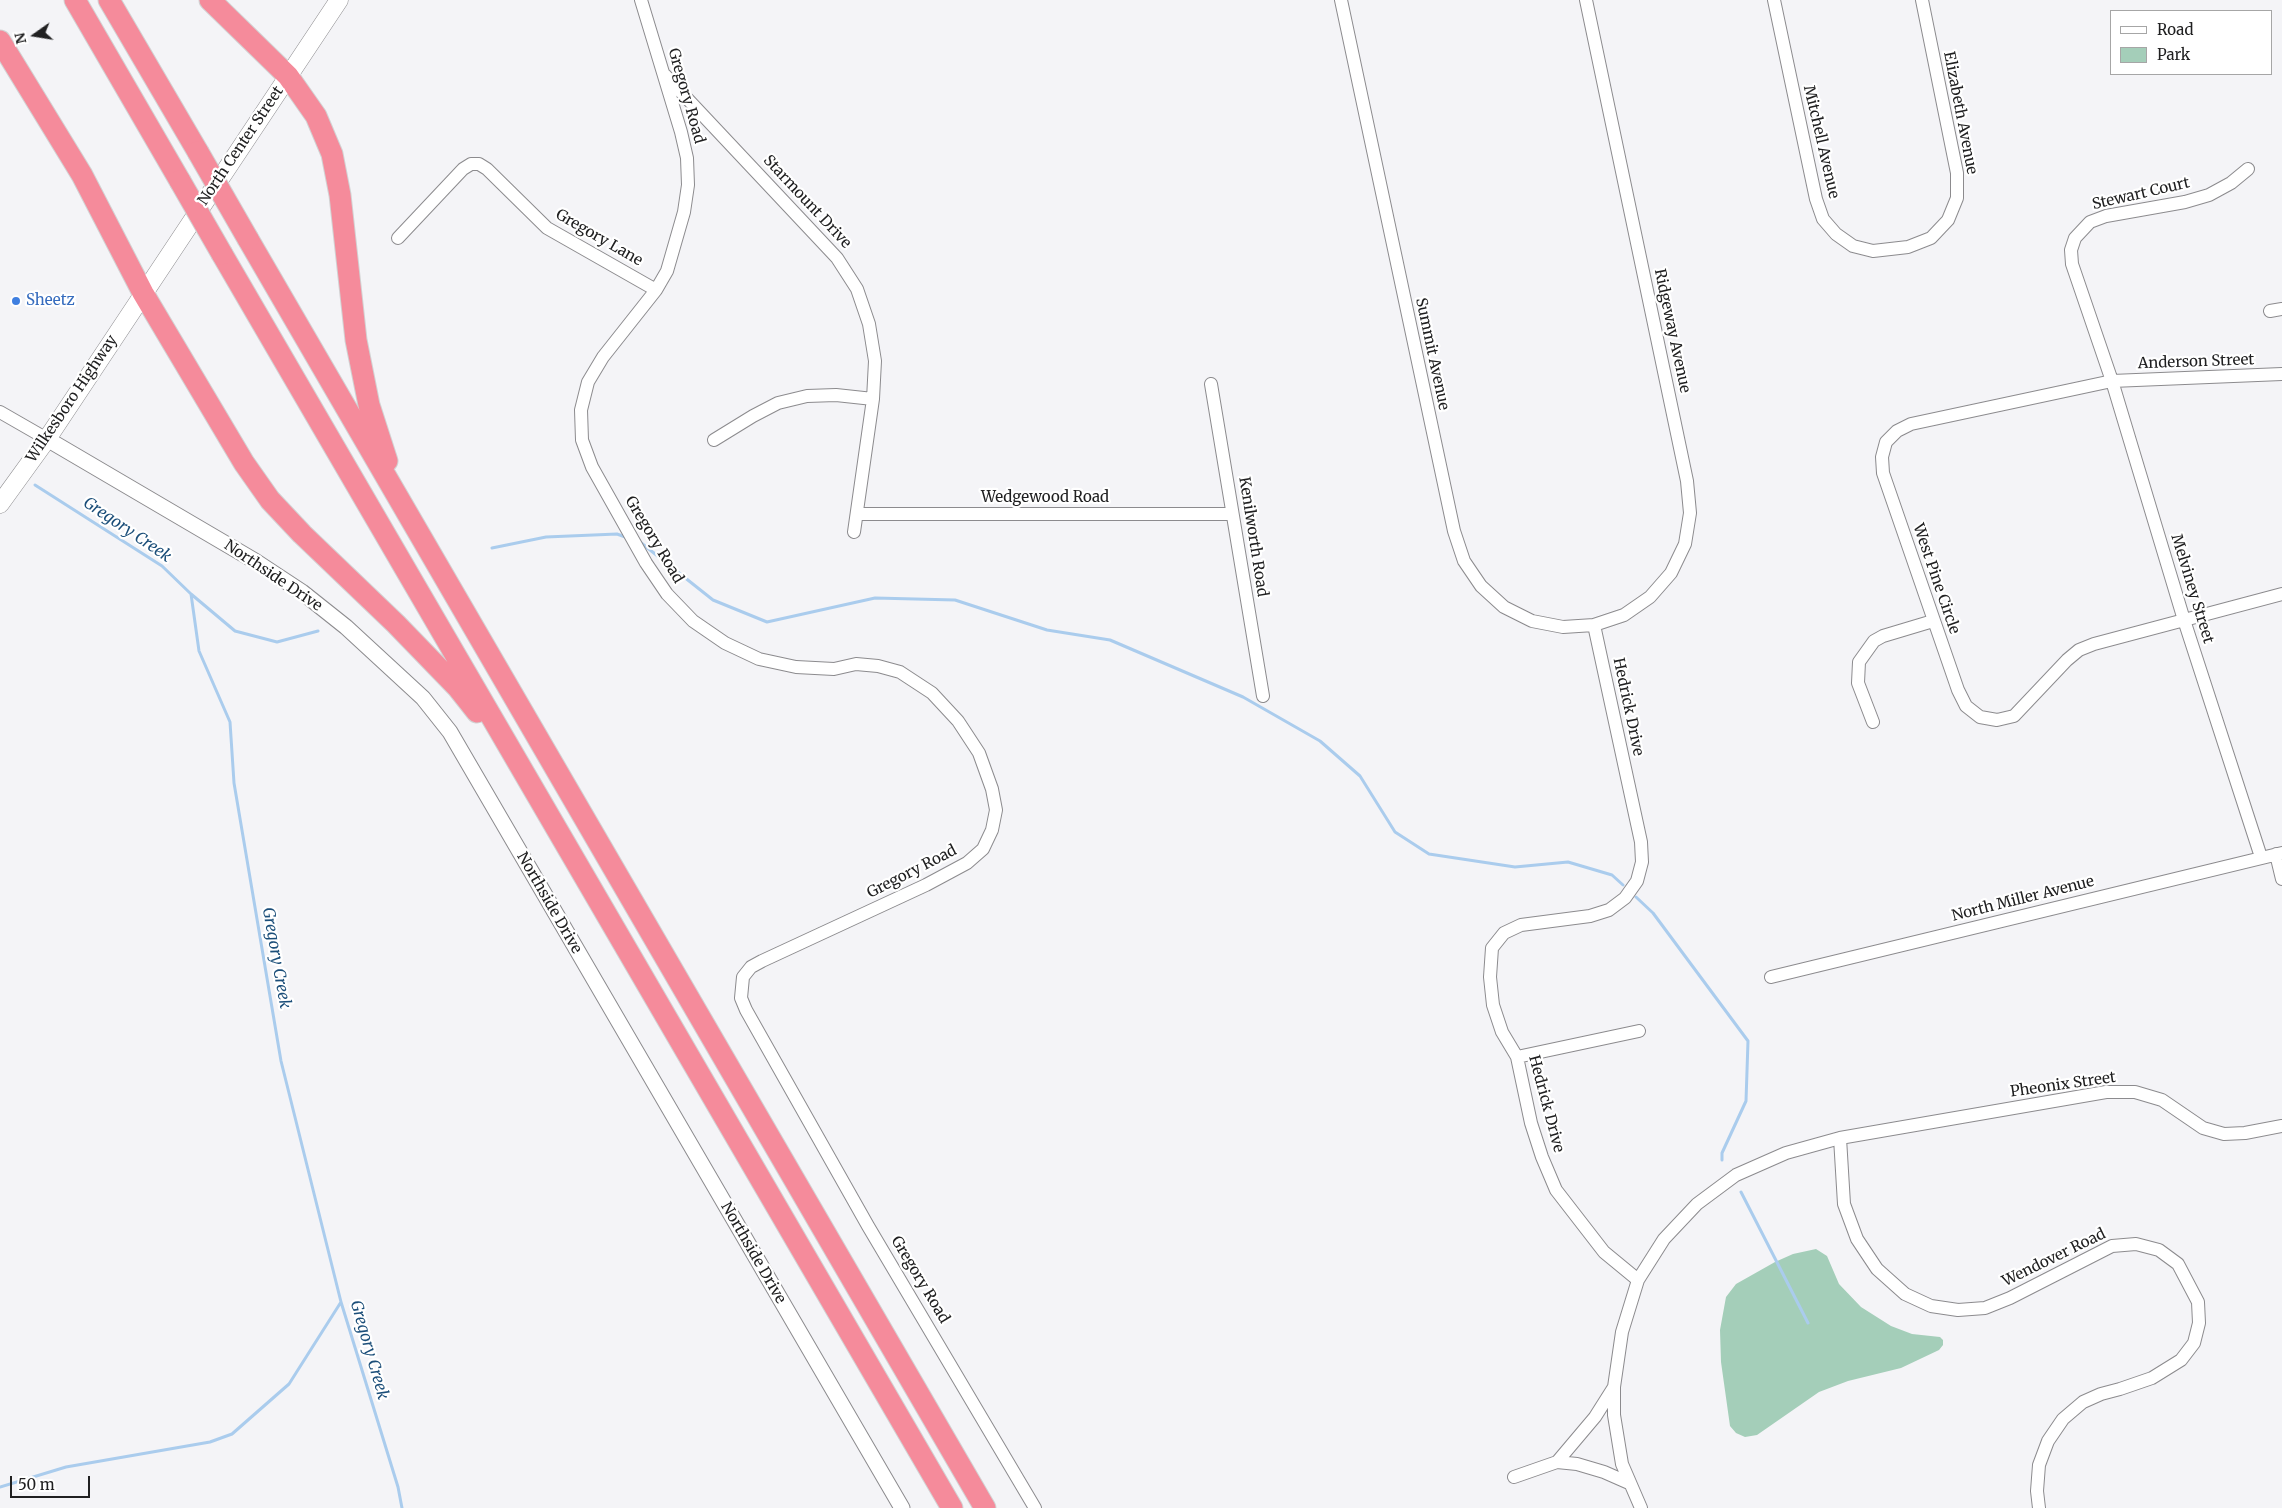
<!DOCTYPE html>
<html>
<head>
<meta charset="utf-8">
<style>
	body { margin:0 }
	#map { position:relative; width:2282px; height:1508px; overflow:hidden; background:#f4f4f7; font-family:Merriweather,serif }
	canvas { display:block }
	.legend { position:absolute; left:2110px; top:10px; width:162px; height:65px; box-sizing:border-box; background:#fff; border:1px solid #a6a6a6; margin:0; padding:6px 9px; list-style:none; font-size:15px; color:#202021 }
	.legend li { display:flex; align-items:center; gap:10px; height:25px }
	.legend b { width:25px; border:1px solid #a6a6a6 }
	.north { position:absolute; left:10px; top:10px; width:50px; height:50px; -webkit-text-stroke:4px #fff; paint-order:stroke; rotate:257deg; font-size:14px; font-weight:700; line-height:20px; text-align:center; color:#202021 }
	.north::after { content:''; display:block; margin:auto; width:18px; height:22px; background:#202021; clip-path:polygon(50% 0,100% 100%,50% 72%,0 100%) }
	.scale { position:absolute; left:10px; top:1476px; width:80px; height:22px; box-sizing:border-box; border:2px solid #202021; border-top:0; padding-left:6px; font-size:15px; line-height:18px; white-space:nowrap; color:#202021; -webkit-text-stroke:4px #fff; paint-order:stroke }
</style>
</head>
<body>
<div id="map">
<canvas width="2282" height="1508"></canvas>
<ul class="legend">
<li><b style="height:6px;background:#fff"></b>Road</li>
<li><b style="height:14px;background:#a4ceb9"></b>Park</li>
</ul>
<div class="north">N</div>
<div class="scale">50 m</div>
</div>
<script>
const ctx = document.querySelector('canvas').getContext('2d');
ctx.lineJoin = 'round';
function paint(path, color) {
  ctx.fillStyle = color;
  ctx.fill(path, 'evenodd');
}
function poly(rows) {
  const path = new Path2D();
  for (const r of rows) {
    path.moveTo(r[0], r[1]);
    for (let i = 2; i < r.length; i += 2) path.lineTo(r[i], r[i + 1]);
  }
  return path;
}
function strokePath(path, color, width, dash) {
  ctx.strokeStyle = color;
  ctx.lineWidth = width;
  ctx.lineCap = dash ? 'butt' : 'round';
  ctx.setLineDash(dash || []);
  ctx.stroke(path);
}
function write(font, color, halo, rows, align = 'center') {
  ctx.font = font + ' Merriweather,serif';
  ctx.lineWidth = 4.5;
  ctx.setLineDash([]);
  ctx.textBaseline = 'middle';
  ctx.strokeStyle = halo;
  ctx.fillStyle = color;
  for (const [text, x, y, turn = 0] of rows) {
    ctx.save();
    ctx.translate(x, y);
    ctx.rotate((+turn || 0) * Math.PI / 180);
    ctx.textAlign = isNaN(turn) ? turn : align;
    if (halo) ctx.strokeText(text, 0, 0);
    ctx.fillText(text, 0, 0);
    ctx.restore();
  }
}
const green = poly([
	[1816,1249,1827,1256,1839,1284,1861,1307,1891,1326,1912,1334,1940,1337,1943,1340,1943,1345,1939,1350,1901,1368,1848,1381,1819,1392,1757,1435,1745,1437,1736,1433,1730,1426,1721,1362,1720,1330,1726,1297,1736,1284,1775,1262,1793,1254]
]);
const stream = poly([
	[35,485,162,566,191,594,199,651,230,722,234,783,281,1061,341,1302,398,1487,402,1508],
	[640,542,713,600,767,622,875,598,955,600,1047,630,1110,640,1243,697,1320,741,1360,776,1395,832,1429,854,1515,867,1568,862,1612,875,1623,885],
	[492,548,546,537,617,534,628,538],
	[191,594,235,631,277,642,318,631],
	[1636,897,1653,913,1748,1041,1746,1101,1722,1153,1722,1160],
	[1741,1192,1808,1323],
	[0,1487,66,1467,210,1442,232,1434,289,1384,341,1302]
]);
const minor = poly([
	[641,0,681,132,687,158,688,185,684,212,667,271,656,290,603,357,588,382,581,410,582,440,592,467,646,563,667,594,693,621,725,643,759,659,796,667,834,669,856,664,878,666,900,672,932,693,958,721,979,753,992,789,996,810,992,830,983,849,967,863,926,885,762,961,751,967,743,977,741,998,746,1010,868,1226,1035,1508],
	[1341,0,1454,531,1464,561,1481,586,1504,607,1532,621,1563,627,1594,625,1624,615,1650,597,1671,573,1685,544,1690,513,1687,481,1586,0],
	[1774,0,1816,199,1823,219,1836,234,1853,246,1873,251,1908,247,1931,238,1948,220,1957,198,1957,173,1922,0],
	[665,75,837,258,857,289,869,324,875,361,873,399,854,532],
	[2248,169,2231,183,2209,195,2185,202,2106,216,2090,222,2075,238,2071,250,2072,264,2112,381,2184,620,2261,857],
	[398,238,463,169,471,164,479,164,487,169,547,228,656,290],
	[2270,311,2282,309],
	[2282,374,2112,381,1911,424,1897,431,1886,442,1882,457,1883,473,1958,690,1966,706,1980,717,1997,720,2014,716,2067,660,2079,650,2094,644,2282,594],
	[1211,384,1263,696],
	[0,412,47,439],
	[714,440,753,416,778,403,807,396,836,395,873,399],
	[857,514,1232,514],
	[1594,625,1641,842,1642,862,1637,881,1625,898,1609,910,1590,916,1521,925,1504,933,1492,948,1490,977,1493,1005,1502,1032,1517,1057,1531,1123,1542,1157,1556,1190,1604,1252,1638,1280],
	[1873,722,1858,683,1859,662,1874,641,1883,636,1933,621],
	[2276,854,2282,879],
	[1771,977,2282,853],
	[1517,1057,1639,1031],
	[1840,1138,1844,1204,1857,1239,1877,1269,1905,1294,1931,1306,1958,1310,1985,1308,2010,1298,2112,1246,2136,1244,2159,1250,2178,1264,2198,1302,2199,1323,2194,1343,2181,1360,2152,1378,2120,1389,2101,1394,2083,1402,2063,1419,2048,1441,2039,1465,2037,1491,2039,1508],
	[1557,1462,1595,1417,1614,1387],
	[1514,1477,1557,1462,1577,1464,1604,1472,1629,1483],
	[1641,1508,1622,1464,1614,1415,1614,1387,1622,1332,1638,1280,1664,1239,1697,1204,1736,1175,1786,1153,1840,1138,2106,1092,2135,1092,2162,1100,2203,1128,2224,1134,2245,1133,2282,1126]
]);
const tertiary = poly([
	[47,439,255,561,302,592,346,627,423,698,450,732,902,1508]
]);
const secondary = poly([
	[0,504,47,439,339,0]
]);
const motorway = poly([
	[75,0,180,181],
	[109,0,198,152],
	[210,0,288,76,316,116,332,154,340,195,356,340,369,405,387,461],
	[0,41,82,175,143,293,244,463,270,500,302,534,396,624,458,688,477,712],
	[248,239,985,1508],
	[222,254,952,1508]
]);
const motorwayBridge = poly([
	[198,152,248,239],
	[180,181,222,254]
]);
const markers = [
	[16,301,5,"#3f7fe0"]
];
const streetNames = [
	["Gregory Road",686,96,74],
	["Elizabeth Avenue",1960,113,79],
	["Mitchell Avenue",1821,142,77],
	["North Center Street",241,146,-56],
	["Stewart Court",2141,194,-13],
	["Starmount Drive",807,202,47],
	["Gregory Lane",599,238,30],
	["Ridgeway Avenue",1672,331,78],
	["Summit Avenue",1432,354,78],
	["Anderson Street",2196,362,-2],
	["Wilkesboro Highway",72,399,-56],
	["Wedgewood Road",1045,498],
	["Kenilworth Road",1253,537,81],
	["Gregory Road",654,540,59],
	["Northside Drive",273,576,34],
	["West Pine Circle",1936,579,71],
	["Melviney Street",2192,589,73],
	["Hedrick Drive",1628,707,78],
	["Gregory Road",912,872,-27],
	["North Miller Avenue",2023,899,-14],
	["Northside Drive",549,903,60],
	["Pheonix Street",2063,1085,-8],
	["Hedrick Drive",1546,1104,75],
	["Northside Drive",753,1253,60],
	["Wendover Road",2054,1258,-26],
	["Gregory Road",920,1280,59]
];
const shopNames = [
	["Sheetz",26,301]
];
const waterNames = [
	["Gregory Creek",127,530,34],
	["Gregory Creek",276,958,80],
	["Gregory Creek",369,1350,74]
];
paint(green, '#a4ceb9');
strokePath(stream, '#aacced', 3);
strokePath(minor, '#8c8b8e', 14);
strokePath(tertiary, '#8c8b8e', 17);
strokePath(secondary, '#8c8b8e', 19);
strokePath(motorway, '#d2d2d3', 23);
strokePath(minor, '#fff', 12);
strokePath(tertiary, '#fff', 15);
strokePath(secondary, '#fff', 18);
strokePath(motorway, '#f58b9b', 21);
strokePath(motorwayBridge, '#d2d2d3', 23, []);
strokePath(motorwayBridge, '#f58b9b', 21);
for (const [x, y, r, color] of markers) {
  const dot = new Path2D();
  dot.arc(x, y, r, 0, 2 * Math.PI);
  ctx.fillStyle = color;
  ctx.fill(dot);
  strokePath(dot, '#fff', 2);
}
write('15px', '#202021', '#fff', streetNames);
write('15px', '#366cbe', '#fff', shopNames, 'left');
write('italic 16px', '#1b4e79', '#fff', waterNames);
</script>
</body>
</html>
